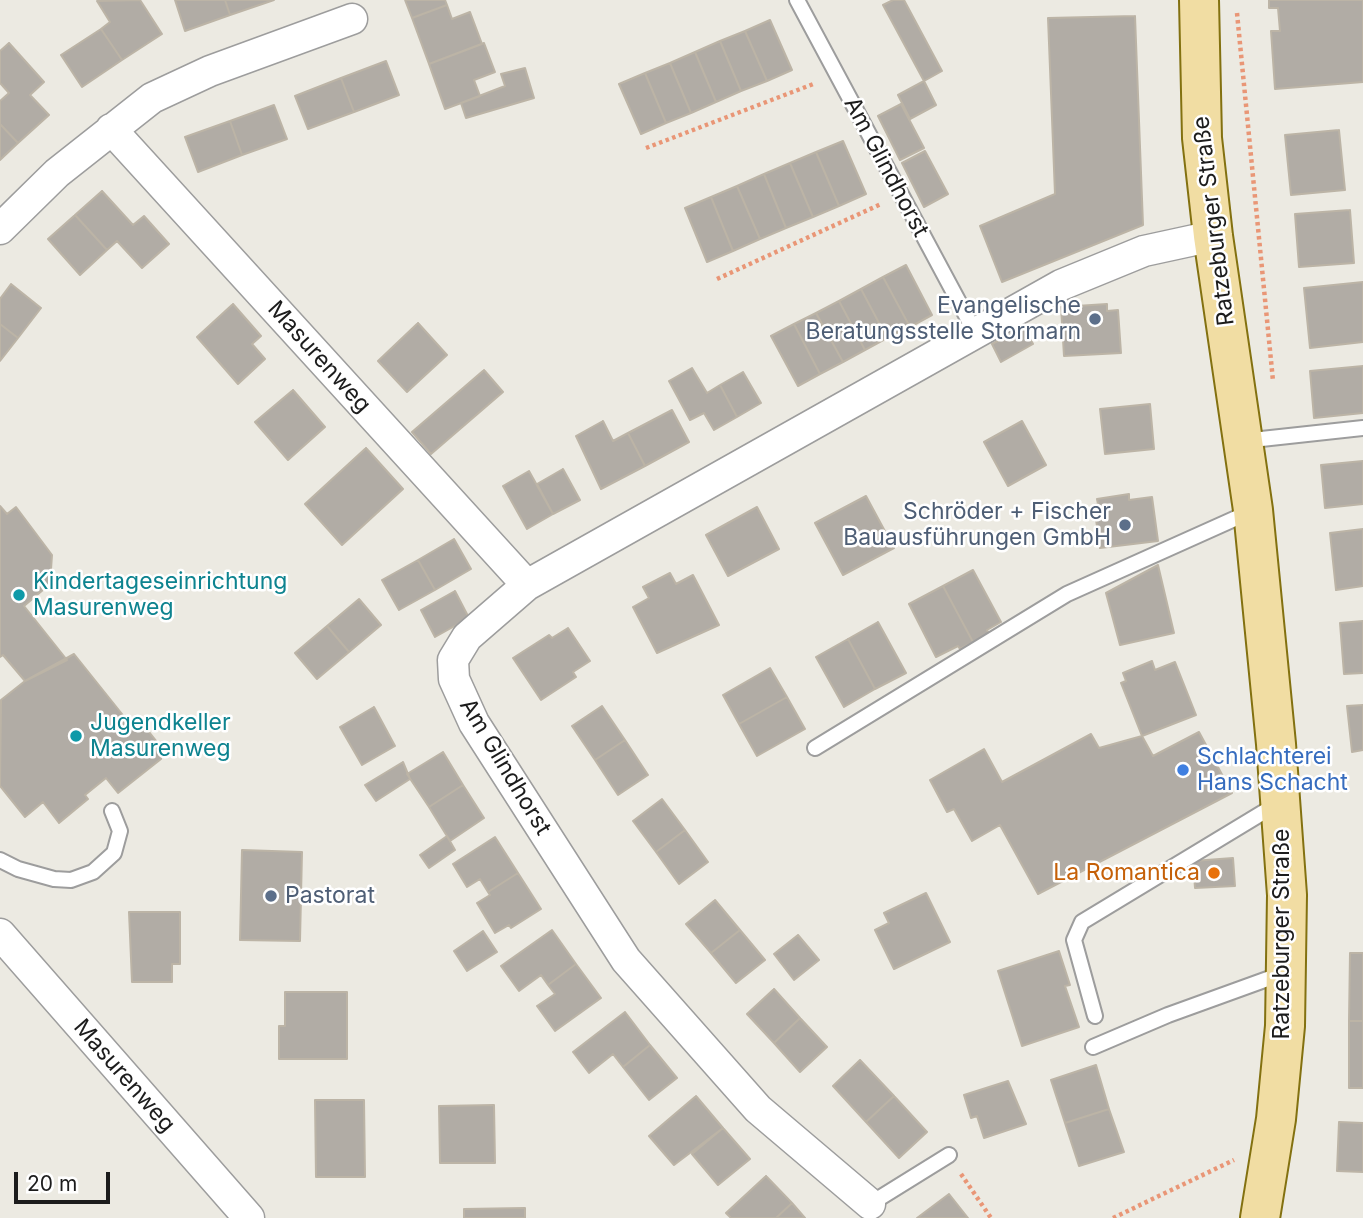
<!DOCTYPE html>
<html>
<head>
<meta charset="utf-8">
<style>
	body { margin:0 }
	#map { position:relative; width:1363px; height:1218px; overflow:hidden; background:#eceae2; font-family:Inter,sans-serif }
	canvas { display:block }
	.scale { position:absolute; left:14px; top:1172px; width:96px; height:32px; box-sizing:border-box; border:4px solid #1c1c1c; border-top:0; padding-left:9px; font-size:21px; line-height:24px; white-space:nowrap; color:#1c1c1c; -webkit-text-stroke:5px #fff; paint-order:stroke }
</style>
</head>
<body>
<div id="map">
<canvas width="1363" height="1218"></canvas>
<div class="scale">20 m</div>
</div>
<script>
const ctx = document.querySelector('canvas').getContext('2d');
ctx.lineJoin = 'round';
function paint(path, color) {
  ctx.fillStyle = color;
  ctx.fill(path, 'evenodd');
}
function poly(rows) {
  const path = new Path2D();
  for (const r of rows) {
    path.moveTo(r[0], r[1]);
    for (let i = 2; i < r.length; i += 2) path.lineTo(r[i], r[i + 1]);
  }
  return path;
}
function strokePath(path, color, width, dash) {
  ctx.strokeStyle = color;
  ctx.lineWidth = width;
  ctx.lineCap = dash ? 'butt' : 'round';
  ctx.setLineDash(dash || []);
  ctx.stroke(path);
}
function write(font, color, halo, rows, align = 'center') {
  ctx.font = font + ' Inter,sans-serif';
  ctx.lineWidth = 5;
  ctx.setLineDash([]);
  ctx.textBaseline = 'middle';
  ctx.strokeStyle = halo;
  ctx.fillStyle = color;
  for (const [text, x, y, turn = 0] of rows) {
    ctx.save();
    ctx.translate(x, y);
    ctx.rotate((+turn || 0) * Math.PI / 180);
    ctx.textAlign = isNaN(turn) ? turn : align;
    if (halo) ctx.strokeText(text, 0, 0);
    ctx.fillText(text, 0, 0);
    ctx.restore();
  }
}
const building = poly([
	[140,0,162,34,122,60,101,29,110,22,97,1,140,0],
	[175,0,225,0,230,15,185,31,175,0],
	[225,0,274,0,230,15,225,0],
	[405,0,445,0,447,5,412,18,405,0],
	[893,0,904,0,942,71,924,81,883,5,893,0],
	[1269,0,1363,0,1363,82,1275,89,1271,31,1280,31,1278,8,1269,8,1269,0],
	[447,5,452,19,470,12,482,44,429,64,412,18,447,5],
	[1135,16,1143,225,1002,282,980,226,1055,194,1048,18,1135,16],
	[770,20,792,70,767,81,745,31,770,20],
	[101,29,122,60,82,87,61,55,101,29],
	[745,31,767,81,741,91,720,41,745,31],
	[720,41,741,91,716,102,695,52,720,41],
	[9,43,44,82,30,95,49,115,18,143,0,124,0,101,9,93,0,83,0,51,9,43],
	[484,43,495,72,474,80,480,96,445,109,429,64,484,43],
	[695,52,716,102,691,113,670,63,695,52],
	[386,61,399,95,354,112,341,78,386,61],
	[670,63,691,113,666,123,645,73,670,63],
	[525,68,534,98,466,118,461,103,505,86,501,74,525,68],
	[645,73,666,123,641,134,619,84,645,73],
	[341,78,354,112,308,129,295,96,341,78],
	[924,81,936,105,910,119,898,95,924,81],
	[901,104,924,148,900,160,878,116,901,104],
	[274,105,287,139,242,155,230,121,274,105],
	[230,121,242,155,198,172,185,137,230,121],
	[0,124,18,143,0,160,0,124],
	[1339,130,1345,190,1291,195,1285,135,1339,130],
	[843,141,866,194,839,206,816,152,843,141],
	[925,151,948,194,924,207,902,163,925,151],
	[816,152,839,206,813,217,790,163,816,152],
	[790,163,813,217,786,228,764,174,790,163],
	[764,174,786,228,760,239,737,186,764,174],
	[737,186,760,239,733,251,711,197,737,186],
	[102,191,133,225,144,216,169,244,142,268,117,241,107,250,75,215,102,191],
	[711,197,733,251,707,262,685,208,711,197],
	[1350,210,1354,263,1299,267,1295,214,1350,210],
	[75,215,107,250,80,275,48,239,75,215],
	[906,265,932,315,910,327,883,277,906,265],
	[883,277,910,327,887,338,861,289,883,277],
	[1363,282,1363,342,1310,348,1304,288,1363,282],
	[11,284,41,308,18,338,0,324,0,299,11,284],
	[861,289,887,338,865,350,839,301,861,289],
	[839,301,865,350,843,362,816,313,839,301],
	[233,304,261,336,252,344,265,359,238,384,197,337,233,304],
	[1107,304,1107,311,1118,310,1121,353,1064,356,1061,307,1107,304],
	[816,313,843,362,820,374,794,324,816,313],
	[418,323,447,355,407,392,378,361,418,323],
	[0,324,18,338,0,361,0,324],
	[794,324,820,374,798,386,771,336,794,324],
	[1024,327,1033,344,1001,362,992,344,1024,327],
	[1363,366,1363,413,1314,418,1310,371,1363,366],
	[692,368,707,393,720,385,737,417,714,430,704,413,690,420,669,381,692,368],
	[484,370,503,392,431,454,412,432,484,370],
	[743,372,761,403,737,417,720,385,743,372],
	[293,390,325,427,288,460,255,422,293,390],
	[1150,404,1154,449,1105,454,1100,409,1150,404],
	[672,410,689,442,645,466,628,433,672,410],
	[603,421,613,441,628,433,645,466,601,489,576,436,603,421],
	[1022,421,1046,465,1008,486,984,442,1022,421],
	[366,448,403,489,342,545,305,504,366,448],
	[1363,461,1363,504,1325,508,1321,465,1363,461],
	[563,469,580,500,553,514,537,484,563,469],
	[529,471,553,514,527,529,503,486,529,471],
	[1129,494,1129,500,1152,497,1158,541,1100,548,1094,505,1098,504,1097,499,1129,494],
	[866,496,894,548,843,575,815,523,866,496],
	[0,506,7,514,16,507,52,555,50,584,24,606,67,660,25,681,3,655,0,657,0,506],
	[757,507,779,549,728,576,706,535,757,507],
	[1363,529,1363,586,1336,590,1330,533,1363,529],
	[454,539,471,569,435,590,418,560,454,539],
	[418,560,435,590,399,610,382,580,418,560],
	[1158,565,1174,633,1120,645,1106,593,1158,565],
	[973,570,1001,622,987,630,989,634,973,642,943,586,973,570],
	[670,573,676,584,693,575,719,625,657,653,633,607,649,598,643,587,670,573],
	[943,586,973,642,960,649,958,646,936,657,909,604,943,586],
	[455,591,469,618,435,637,421,610,455,591],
	[359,599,381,625,349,652,327,626,359,599],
	[1363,621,1363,673,1344,674,1340,623,1363,621],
	[878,622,906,673,875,689,848,639,878,622],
	[327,626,349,652,317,679,295,653,327,626],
	[568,628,590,661,573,672,576,677,541,700,513,658,549,635,552,638,568,628],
	[848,639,875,689,844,707,816,657,848,639],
	[74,654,130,724,138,718,161,747,161,759,118,793,106,778,85,795,88,799,59,823,43,802,25,817,0,786,1,700,25,681,74,654],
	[1152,661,1155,670,1175,662,1196,715,1142,736,1121,683,1126,681,1123,673,1152,661],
	[770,668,787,697,739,724,723,695,770,668],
	[787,697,805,729,757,756,739,724,787,697],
	[1363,705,1363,750,1352,752,1347,706,1363,705],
	[602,706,625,740,595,760,572,726,602,706],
	[374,707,395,746,362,765,340,727,374,707],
	[1199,732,1232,793,1038,894,1000,825,972,841,954,809,947,812,930,780,984,749,1002,782,1091,734,1099,748,1142,736,1153,756,1199,732],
	[625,740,648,775,618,795,595,760,625,740],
	[443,752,463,785,429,807,407,774,443,752],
	[403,762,410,779,376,801,365,785,403,762],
	[463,785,484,818,450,841,429,807,463,785],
	[662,799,685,830,656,852,633,821,662,799],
	[685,830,708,862,679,884,656,852,685,830],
	[447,836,455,850,429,868,420,855,447,836],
	[495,837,518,873,488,892,480,879,467,887,453,864,495,837],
	[242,850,302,852,300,941,240,940,242,850],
	[1233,858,1235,886,1195,888,1193,861,1233,858],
	[518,873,541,909,511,928,509,925,495,933,477,903,490,895,488,892,518,873],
	[926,893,950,942,894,969,875,930,889,923,884,913,926,893],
	[715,900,740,930,711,953,686,924,715,900],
	[129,912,180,912,180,964,172,964,172,982,132,982,129,912],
	[552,930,576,964,548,985,541,975,519,991,501,966,552,930],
	[740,930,765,960,736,983,711,953,740,930],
	[483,931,497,952,467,971,454,951,483,931],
	[798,935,819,960,794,980,774,954,798,935],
	[1059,951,1070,985,1065,986,1079,1027,1022,1046,998,971,1059,951],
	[1350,953,1363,953,1363,1021,1349,1021,1350,953],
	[576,964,601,998,555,1031,537,1006,555,994,548,985,576,964],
	[774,989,800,1018,774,1043,747,1014,774,989],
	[285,992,347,992,347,1059,279,1059,279,1026,285,1026,285,992],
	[625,1012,650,1045,623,1067,613,1054,589,1073,573,1052,625,1012],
	[800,1018,827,1047,800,1072,774,1043,800,1018],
	[1349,1021,1363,1021,1363,1088,1349,1088,1349,1021],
	[650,1045,677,1078,649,1100,623,1067,650,1045],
	[860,1060,894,1096,866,1122,833,1086,860,1060],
	[1096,1065,1109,1109,1065,1123,1051,1080,1096,1065],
	[1008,1081,1026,1124,984,1138,977,1116,971,1118,964,1095,1008,1081],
	[696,1096,723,1128,674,1165,649,1136,696,1096],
	[894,1096,927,1132,899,1158,866,1122,894,1096],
	[315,1100,364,1100,365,1177,316,1177,315,1100],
	[494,1105,495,1163,440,1163,439,1106,494,1105],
	[1109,1109,1124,1152,1079,1166,1065,1123,1109,1109],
	[1339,1122,1363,1123,1363,1172,1337,1171,1339,1122],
	[723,1128,750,1159,718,1185,692,1154,723,1128],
	[766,1176,792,1203,776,1218,731,1218,726,1213,766,1176],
	[949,1194,968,1218,917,1218,949,1194],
	[792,1203,805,1218,776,1218,792,1203],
	[525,1208,525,1218,464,1218,464,1209,525,1208]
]);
const path = poly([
	[1237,13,1273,381],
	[646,148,816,83],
	[717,279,881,204],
	[961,1174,991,1218],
	[1113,1218,1234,1160]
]);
const lane = poly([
	[797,0,976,334],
	[1243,441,1363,428],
	[815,748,1067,594,1252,511],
	[0,860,18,869,54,879,71,880,93,872,114,853,120,831,112,811],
	[1095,1016,1074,940,1082,922,1277,804],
	[1093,1047,1168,1015,1284,973],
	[870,1204,949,1155]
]);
const street = poly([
	[111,129,527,585],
	[0,229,57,173,152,98,210,71,352,19],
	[0,934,249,1218],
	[870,1204,758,1109,626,960,474,723,454,679,453,660,467,637,527,585,1061,285,1144,251,1213,236]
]);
const primary = poly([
	[1199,0,1202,138,1213,236,1253,510,1276,744,1287,895,1285,1026,1276,1119,1260,1218]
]);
const markers = [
	[1095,319,7,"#5c6f8a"],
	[1125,525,7,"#5c6f8a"],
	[19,595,7,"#0f9aa8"],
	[76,736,7,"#0f9aa8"],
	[1183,770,7,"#3f7fe0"],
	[1214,873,7,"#e8710a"],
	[271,896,7,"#5c6f8a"]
];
const streetNames = [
	["Am Glindhorst",886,167,62],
	["Ratzeburger Straße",1214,221,-97],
	["Masurenweg",319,357,48],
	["Am Glindhorst",505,767,59],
	["Ratzeburger Straße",1282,934,-90],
	["Masurenweg",124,1076,49]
];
const serviceNames = [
	["Evangelische",1081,306],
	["Beratungsstelle Stormarn",1081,332],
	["Schröder + Fischer",1111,512],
	["Bauausführungen GmbH",1111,538],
	["Pastorat",285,896,"left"]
];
const cultureNames = [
	["Kindertageseinrichtung",33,582],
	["Masurenweg",33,608],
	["Jugendkeller",90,723],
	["Masurenweg",90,749]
];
const shopNames = [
	["Schlachterei",1197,757],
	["Hans Schacht",1197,783]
];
const foodNames = [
	["La Romantica",1200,873]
];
paint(building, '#b1aca5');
strokePath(building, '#bcb4a6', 2);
strokePath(lane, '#9d9d9d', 18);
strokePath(street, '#9d9d9d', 33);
strokePath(primary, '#837110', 42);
strokePath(path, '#e99676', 4.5, [3.5, 3.5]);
strokePath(lane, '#fff', 14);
strokePath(street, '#fff', 30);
strokePath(primary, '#f1dda3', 38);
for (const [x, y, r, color] of markers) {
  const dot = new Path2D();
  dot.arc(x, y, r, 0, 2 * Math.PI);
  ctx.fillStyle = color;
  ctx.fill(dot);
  strokePath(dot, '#fff', 2.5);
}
write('23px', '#1c1c1c', '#fff', streetNames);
write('23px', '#4e5e75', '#fff', serviceNames, 'right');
write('23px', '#0d838f', '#fff', cultureNames, 'left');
write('23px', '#366cbe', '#fff', shopNames, 'left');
write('23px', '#c56008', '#fff', foodNames, 'right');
</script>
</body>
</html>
